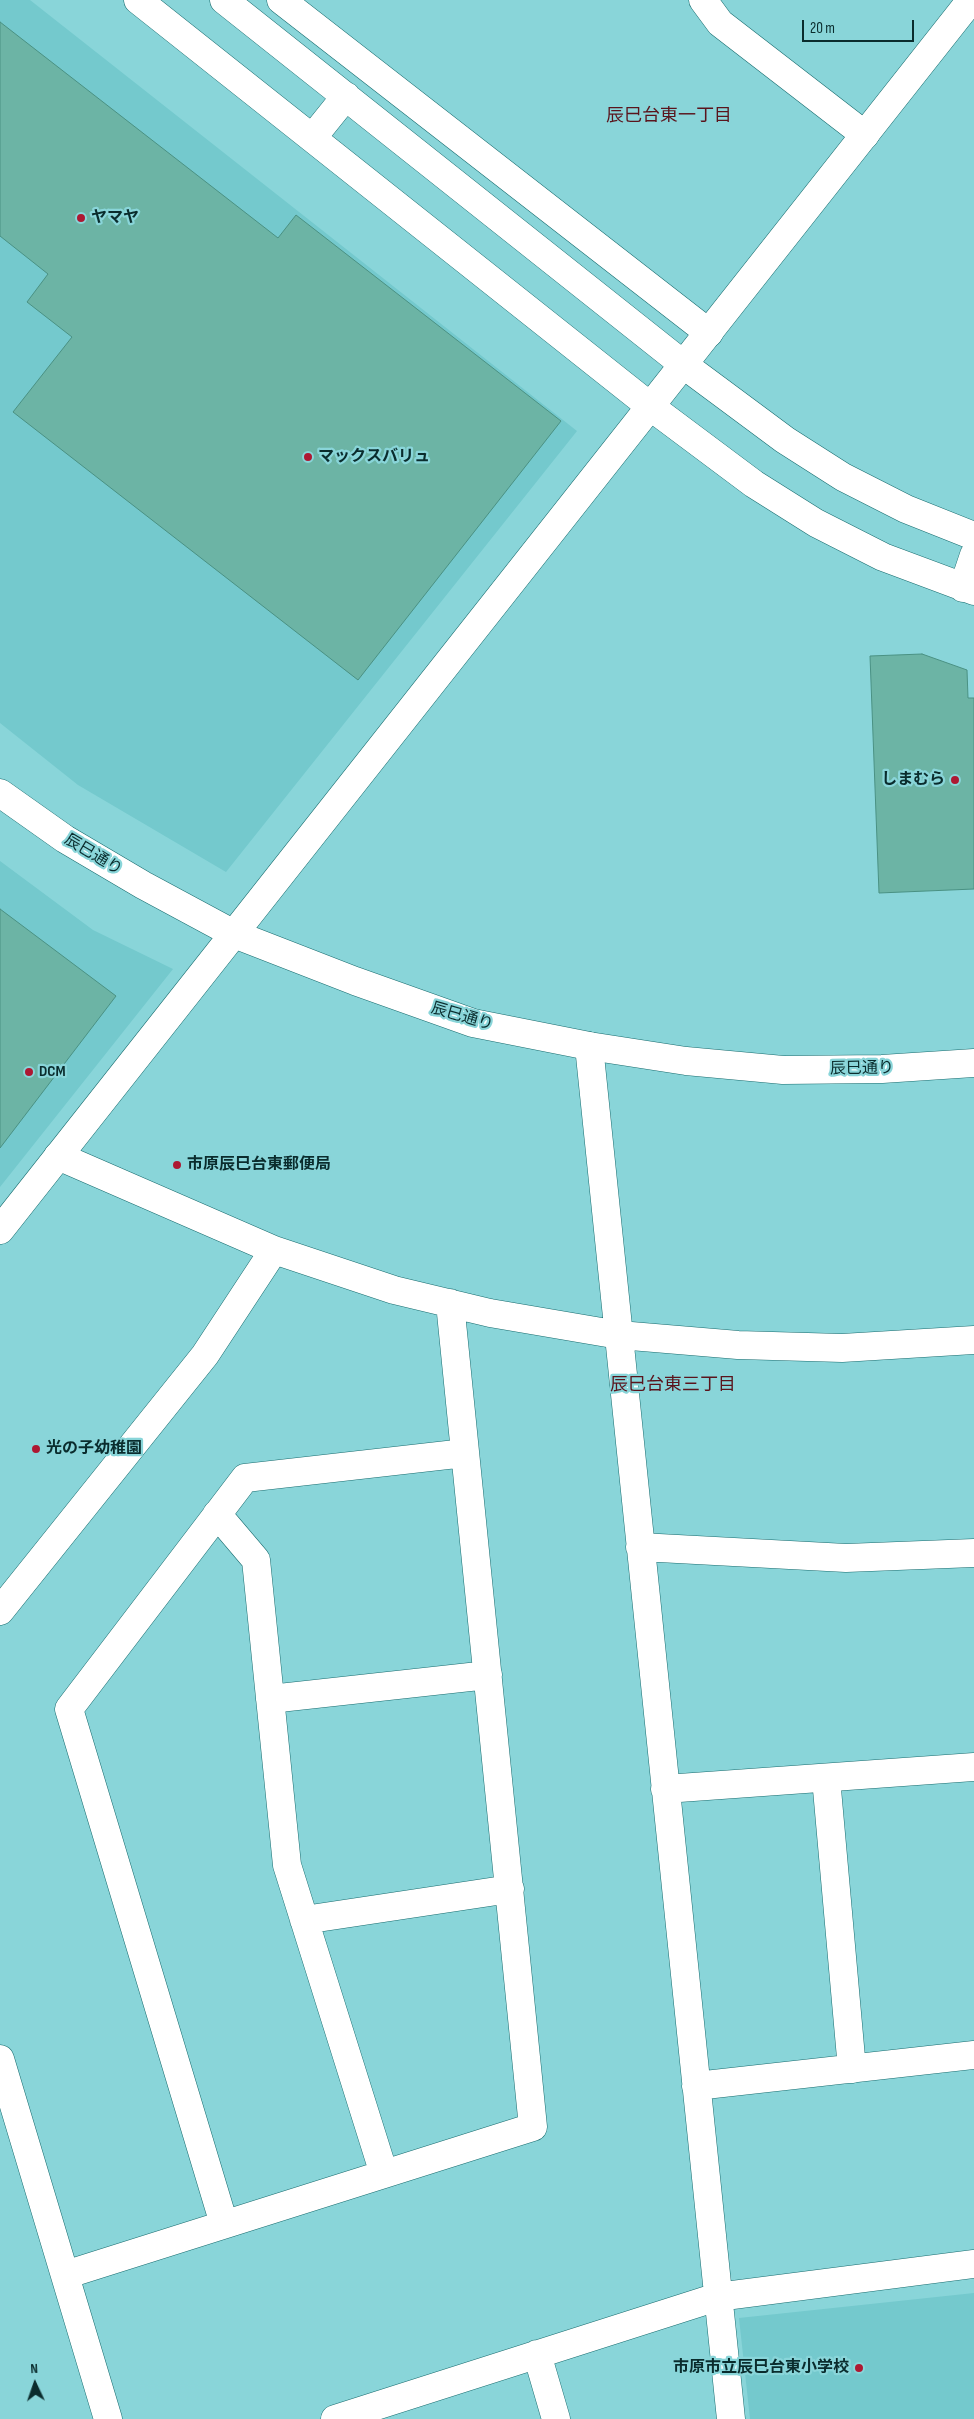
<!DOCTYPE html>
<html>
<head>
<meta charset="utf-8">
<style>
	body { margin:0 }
	#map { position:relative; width:974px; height:2419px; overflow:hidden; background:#89d5d9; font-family:"Sofia Sans Condensed",sans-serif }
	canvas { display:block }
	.north { position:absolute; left:10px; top:2359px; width:50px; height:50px; -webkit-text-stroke:4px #89d5d9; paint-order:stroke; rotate:357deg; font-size:14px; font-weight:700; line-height:20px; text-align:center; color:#0a2c2d }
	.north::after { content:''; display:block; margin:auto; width:18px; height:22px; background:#0a2c2d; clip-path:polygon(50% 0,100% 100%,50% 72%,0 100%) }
	.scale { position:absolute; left:802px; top:20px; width:112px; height:22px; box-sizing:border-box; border:2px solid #0a2c2d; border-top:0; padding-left:6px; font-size:15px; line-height:18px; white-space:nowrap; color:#0a2c2d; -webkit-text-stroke:4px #89d5d9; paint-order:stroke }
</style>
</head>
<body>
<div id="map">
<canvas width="974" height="2419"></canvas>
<div class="north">N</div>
<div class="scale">20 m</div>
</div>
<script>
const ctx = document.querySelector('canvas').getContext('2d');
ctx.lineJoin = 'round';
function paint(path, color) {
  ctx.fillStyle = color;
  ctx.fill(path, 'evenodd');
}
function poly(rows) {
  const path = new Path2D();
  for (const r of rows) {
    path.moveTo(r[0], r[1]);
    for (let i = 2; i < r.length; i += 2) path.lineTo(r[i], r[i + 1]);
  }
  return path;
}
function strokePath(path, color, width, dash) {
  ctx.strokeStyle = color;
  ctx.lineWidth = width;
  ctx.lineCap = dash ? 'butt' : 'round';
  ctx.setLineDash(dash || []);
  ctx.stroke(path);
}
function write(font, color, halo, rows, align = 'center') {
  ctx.font = font + ' "Sofia Sans Condensed","Noto Sans JP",sans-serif';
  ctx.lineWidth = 4.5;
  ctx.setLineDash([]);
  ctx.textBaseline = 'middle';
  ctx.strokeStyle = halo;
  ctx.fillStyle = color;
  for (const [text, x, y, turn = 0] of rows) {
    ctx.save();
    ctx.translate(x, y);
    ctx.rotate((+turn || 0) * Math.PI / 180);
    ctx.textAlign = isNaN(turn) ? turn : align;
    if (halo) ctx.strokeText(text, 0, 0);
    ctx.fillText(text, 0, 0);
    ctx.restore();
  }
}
const built = poly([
	[0,0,30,0,577,431,226,872,78,785,0,723],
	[0,861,93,930,173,969,0,1187],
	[974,2293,974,2419,750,2419,739,2318]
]);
const building = poly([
	[0,22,278,238,296,215,561,421,358,680,13,412,72,337,27,302,48,274,0,236,0,22],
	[922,654,967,670,968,698,974,698,974,889,879,893,870,656,922,654],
	[0,909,116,996,0,1148,0,909]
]);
const street = poly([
	[138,0,651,407,754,484,816,523,883,557,974,591],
	[224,0,684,365,785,440,843,477,906,509,974,536],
	[281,0,709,333],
	[703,0,720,23,865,135],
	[313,137,346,96],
	[963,588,974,555],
	[589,1046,731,2419],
	[58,1156,274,1250,394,1290,490,1313,619,1335,738,1345,842,1348,974,1340],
	[217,1514,256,1560,287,1865,384,2174],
	[640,1547,846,1558,974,1553],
	[0,1611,205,1355,274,1250],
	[270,1699,488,1675],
	[826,1778,852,2069],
	[665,1789,974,1767],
	[304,1920,510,1889],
	[0,2059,108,2419],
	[696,2086,974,2055],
	[224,2224,69,1709,245,1478,465,1453],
	[65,2275,533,2127,450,1303],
	[537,2354,556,2419],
	[335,2419,717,2297,974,2264]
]);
const secondary = poly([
	[0,793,65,839,143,885,234,934,355,981,473,1023,589,1046,686,1061,783,1070,882,1069,974,1063],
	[0,1230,971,0]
]);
const markers = [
	[81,218,5,"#ad1832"],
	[308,457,5,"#ad1832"],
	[955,780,5,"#ad1832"],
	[29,1072,5,"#ad1832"],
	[177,1165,5,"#ad1832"],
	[36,1449,5,"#ad1832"],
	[859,2368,5,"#ad1832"]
];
const poiNames = [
	["ヤマヤ",91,218],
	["マックスバリュ",318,457],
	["しまむら",945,780,"right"],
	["DCM",39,1072],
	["市原辰巳台東郵便局",187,1165],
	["光の子幼稚園",46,1449],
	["市原市立辰巳台東小学校",849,2368,"right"]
];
const streetNames = [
	["辰巳通り",93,855,31],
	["辰巳通り",462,1017,16],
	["辰巳通り",862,1069,-1]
];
const neighbourhoodNames = [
	["辰巳台東一丁目",669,116],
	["辰巳台東三丁目",673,1385]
];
paint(built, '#74c9cd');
paint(building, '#6cb4a5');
strokePath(building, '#4a9183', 1);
strokePath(street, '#186c6f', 29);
strokePath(secondary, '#186c6f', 29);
strokePath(street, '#fff', 28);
strokePath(secondary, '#fff', 28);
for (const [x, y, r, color] of markers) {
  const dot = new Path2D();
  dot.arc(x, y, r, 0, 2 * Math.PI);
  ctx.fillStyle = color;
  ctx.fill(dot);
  strokePath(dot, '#89d5d9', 2);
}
write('bold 16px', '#0a2c2d', '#89d5d9', poiNames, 'left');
write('16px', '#0a2c2d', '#89d5d9', streetNames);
write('18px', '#5a141c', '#89d5d9', neighbourhoodNames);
</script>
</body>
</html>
